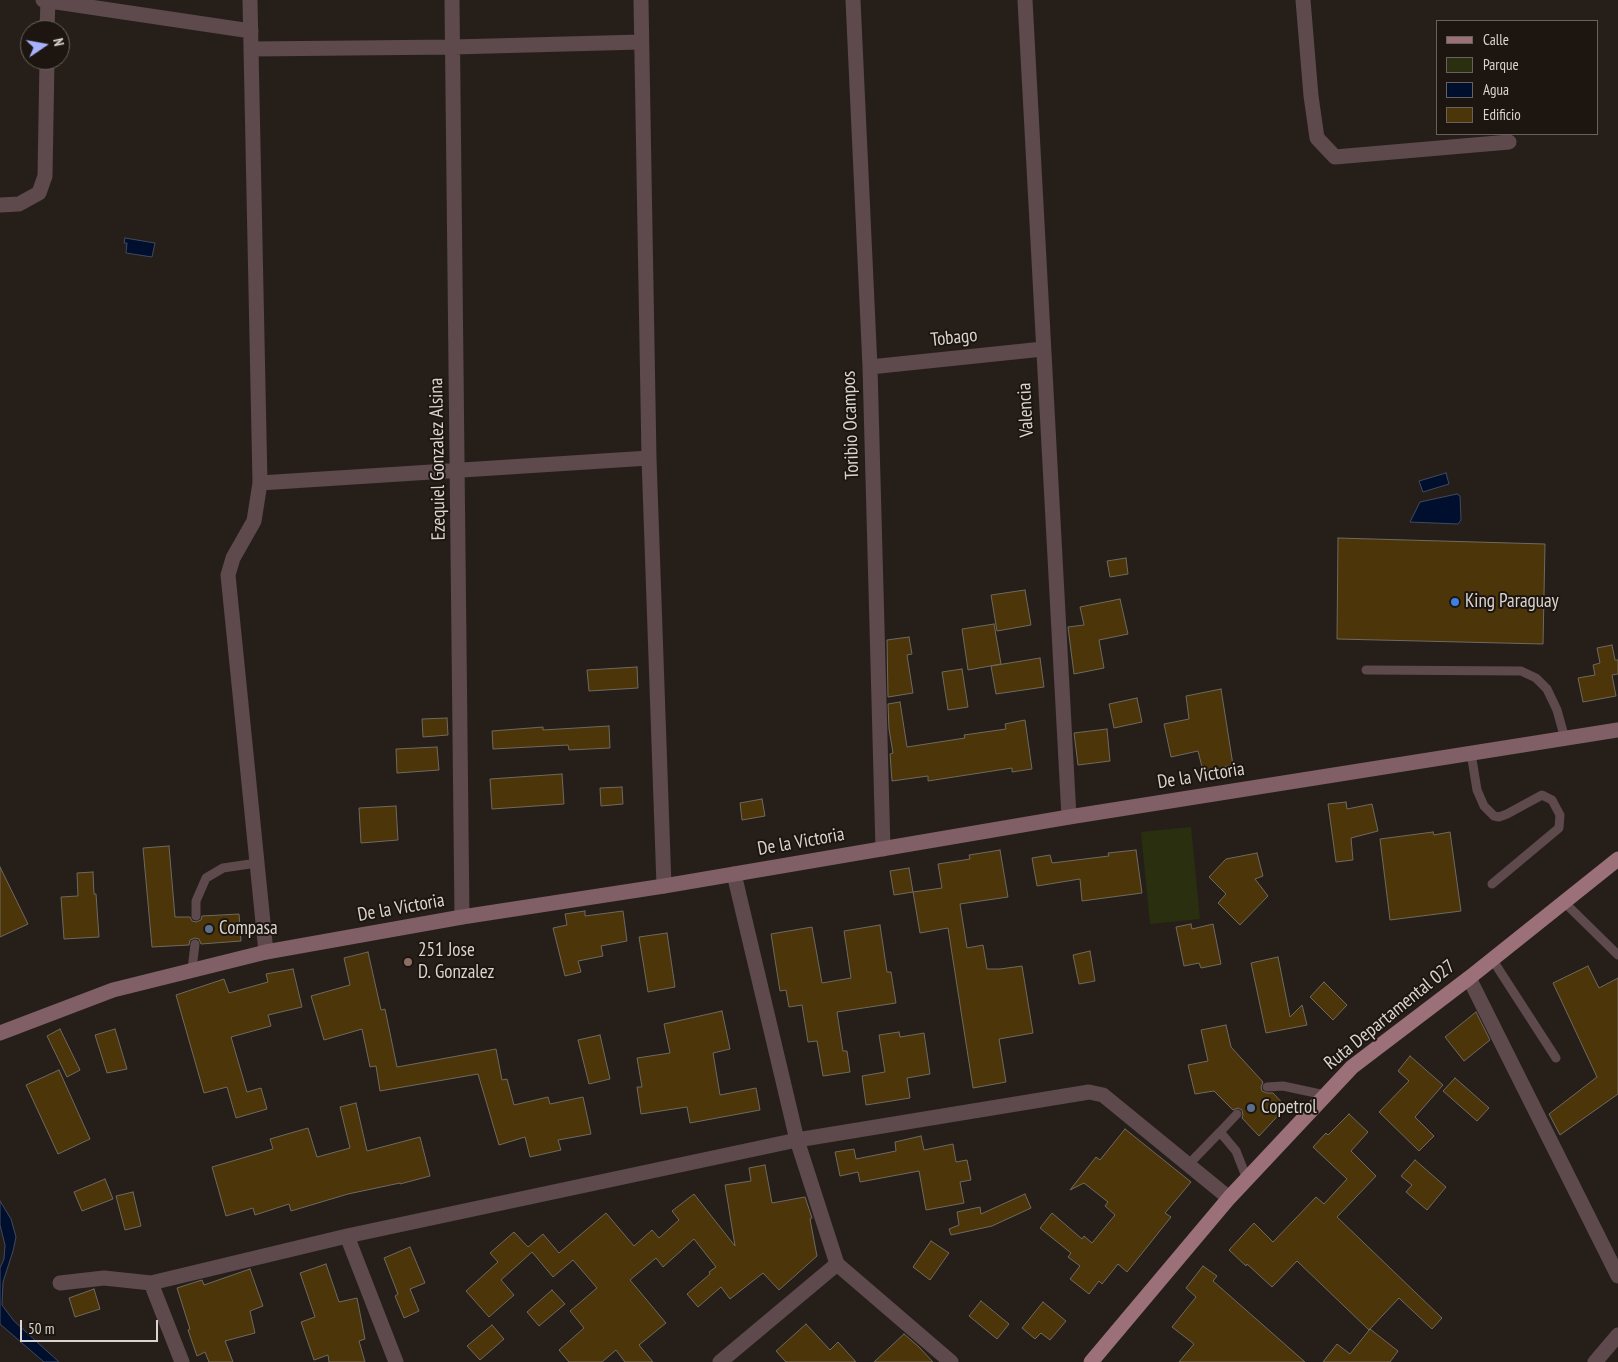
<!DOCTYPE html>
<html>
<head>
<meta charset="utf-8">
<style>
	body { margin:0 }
	#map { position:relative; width:1618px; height:1362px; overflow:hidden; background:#261f19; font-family:"PT Sans Narrow",sans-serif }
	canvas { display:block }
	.legend { position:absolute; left:1436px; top:20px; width:162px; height:115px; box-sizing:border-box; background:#1d1610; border:1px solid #68625d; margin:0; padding:6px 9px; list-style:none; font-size:15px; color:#d9d4d0 }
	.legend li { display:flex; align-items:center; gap:10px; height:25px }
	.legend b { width:25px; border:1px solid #68625d }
	.north { position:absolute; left:20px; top:20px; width:50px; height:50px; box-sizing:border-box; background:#1d1610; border:1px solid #68625d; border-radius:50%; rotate:78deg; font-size:14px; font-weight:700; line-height:20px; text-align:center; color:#d9d4d0 }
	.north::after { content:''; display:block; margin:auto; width:18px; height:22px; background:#a7b1fc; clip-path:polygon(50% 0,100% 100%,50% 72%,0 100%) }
	.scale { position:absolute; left:20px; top:1320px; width:138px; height:22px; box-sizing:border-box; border:2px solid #d9d4d0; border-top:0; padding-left:6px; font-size:15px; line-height:18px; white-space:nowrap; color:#d9d4d0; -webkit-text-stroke:4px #1d1610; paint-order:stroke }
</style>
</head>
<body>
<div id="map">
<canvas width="1618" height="1362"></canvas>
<ul class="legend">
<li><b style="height:6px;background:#9b7079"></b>Calle</li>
<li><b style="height:14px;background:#2a2f0f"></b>Parque</li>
<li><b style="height:14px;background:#010f2e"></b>Agua</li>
<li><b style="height:14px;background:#4c3509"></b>Edificio</li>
</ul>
<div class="north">N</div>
<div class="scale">50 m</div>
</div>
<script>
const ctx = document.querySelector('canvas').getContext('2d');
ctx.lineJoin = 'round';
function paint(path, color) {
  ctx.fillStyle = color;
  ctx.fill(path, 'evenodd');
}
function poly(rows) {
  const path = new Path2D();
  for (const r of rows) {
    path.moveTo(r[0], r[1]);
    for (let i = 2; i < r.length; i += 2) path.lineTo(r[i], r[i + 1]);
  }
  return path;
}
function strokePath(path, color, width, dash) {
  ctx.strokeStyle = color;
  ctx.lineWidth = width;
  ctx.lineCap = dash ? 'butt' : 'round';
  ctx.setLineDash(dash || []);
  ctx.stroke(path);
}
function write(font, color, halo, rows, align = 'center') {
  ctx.font = font + ' "PT Sans Narrow",sans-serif';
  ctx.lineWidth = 4;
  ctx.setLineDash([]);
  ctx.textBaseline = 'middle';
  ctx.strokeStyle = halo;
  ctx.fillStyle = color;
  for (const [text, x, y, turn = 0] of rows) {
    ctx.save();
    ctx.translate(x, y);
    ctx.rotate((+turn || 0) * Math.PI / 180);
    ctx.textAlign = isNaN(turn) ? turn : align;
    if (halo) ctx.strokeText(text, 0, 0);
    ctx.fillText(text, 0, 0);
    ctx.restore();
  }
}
const green = poly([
	[1191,827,1200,919,1150,924,1141,832]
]);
const water = poly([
	[125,238,155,243,152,257,126,253,127,243,124,243,125,238],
	[1446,473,1449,484,1423,492,1419,481,1446,473],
	[1457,494,1460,496,1461,520,1458,524,1410,522,1420,502,1457,494],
	[0,1201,11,1219,16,1237,13,1251,3,1282,2,1305,14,1321,59,1362,44,1362,0,1324,0,1268,4,1259,5,1245,0,1225,0,1201]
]);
const building = poly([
	[1338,538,1545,544,1543,644,1337,639,1338,538],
	[1126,558,1128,574,1110,577,1107,561,1126,558],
	[1025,590,1031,625,997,631,991,595,1025,590],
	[1120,599,1128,634,1099,640,1104,668,1074,674,1068,627,1084,625,1080,607,1120,599],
	[994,624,1001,664,968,670,962,629,994,624],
	[909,637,912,654,907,655,913,693,888,697,887,640,909,637],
	[1612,645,1615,660,1618,660,1618,674,1612,675,1616,696,1583,702,1578,678,1595,675,1593,665,1600,663,1597,648,1612,645],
	[1040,658,1044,687,996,694,991,666,1040,658],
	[637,667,638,688,589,691,587,670,637,667],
	[962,669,968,707,948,710,942,672,962,669],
	[1221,689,1233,765,1203,771,1198,751,1171,757,1164,724,1189,719,1186,696,1221,689],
	[1137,698,1142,722,1114,728,1109,704,1137,698],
	[900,702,907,747,965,738,964,735,1006,729,1005,724,1025,720,1032,769,1012,772,1012,768,928,781,928,776,892,781,890,754,893,753,889,729,888,704,900,702],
	[447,718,448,735,423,737,422,719,447,718],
	[609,726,610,748,569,750,568,745,493,749,492,731,543,727,543,730,609,726],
	[1107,729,1110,761,1078,765,1074,733,1107,729],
	[437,747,439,770,397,773,396,749,437,747],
	[562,774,564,804,492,809,490,779,562,774],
	[622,787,623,804,601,806,600,788,622,787],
	[762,799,765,816,742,820,740,803,762,799],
	[1346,802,1347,809,1372,804,1378,831,1351,838,1353,860,1336,862,1328,804,1346,802],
	[396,806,398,840,361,843,359,808,396,806],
	[1433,832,1434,835,1450,832,1461,911,1390,920,1380,839,1433,832],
	[169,846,175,917,190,917,192,921,196,922,201,920,202,916,239,914,241,941,201,944,199,939,195,938,190,940,189,945,152,947,143,848,169,846],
	[1000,850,1008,897,960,904,967,948,983,945,987,969,1000,969,1022,966,1033,1033,999,1039,1006,1082,973,1088,948,928,920,933,913,892,942,888,938,864,970,859,969,855,1000,850],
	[1136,850,1142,893,1082,901,1080,879,1037,886,1032,858,1050,855,1052,863,1109,856,1108,853,1136,850],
	[1257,853,1263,876,1255,879,1268,896,1240,925,1218,903,1226,894,1209,877,1226,859,1257,853],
	[0,867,28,924,0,937,0,867],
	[909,868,913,892,894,895,890,871,909,868],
	[93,872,94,894,96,894,99,937,64,939,61,897,78,896,77,873,93,872],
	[585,911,585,916,623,911,627,941,601,946,603,956,578,961,581,972,565,976,553,928,567,925,565,914,585,911],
	[1191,924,1192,929,1213,924,1221,964,1201,968,1199,963,1184,966,1176,927,1191,924],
	[880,925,887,972,891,972,896,1003,837,1012,843,1051,847,1051,850,1072,823,1076,817,1041,808,1042,802,1005,789,1007,786,990,780,991,771,934,812,927,822,983,851,978,844,931,880,925],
	[667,933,675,987,648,992,639,937,667,933],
	[1090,951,1095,981,1079,984,1073,955,1090,951],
	[368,952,381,1010,385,1009,397,1067,496,1049,502,1080,507,1079,514,1105,548,1097,550,1104,583,1097,591,1134,558,1140,561,1150,530,1157,525,1137,499,1145,478,1074,380,1091,376,1066,370,1067,362,1029,324,1040,311,996,350,985,344,958,368,952],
	[1278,957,1290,1017,1302,1005,1307,1025,1266,1033,1251,963,1278,957],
	[1588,966,1599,988,1618,978,1618,1094,1560,1135,1549,1114,1597,1077,1553,983,1588,966],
	[293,969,302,1007,268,1015,271,1026,231,1037,247,1092,261,1088,267,1109,236,1118,227,1087,204,1093,176,995,224,979,229,993,268,982,266,974,293,969],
	[1324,982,1347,1005,1333,1020,1310,997,1324,982],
	[722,1011,730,1049,713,1053,720,1095,756,1088,760,1110,690,1123,687,1107,641,1114,637,1087,642,1087,637,1058,670,1053,664,1024,722,1011],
	[1476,1012,1490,1040,1464,1061,1445,1037,1476,1012],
	[1226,1025,1231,1047,1263,1082,1261,1087,1262,1091,1267,1093,1273,1093,1286,1107,1259,1136,1242,1118,1243,1115,1242,1110,1238,1108,1233,1110,1214,1091,1195,1094,1188,1065,1208,1061,1201,1030,1226,1025],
	[60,1029,80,1070,67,1077,47,1036,60,1029],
	[115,1029,127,1069,107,1073,95,1035,115,1029],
	[899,1032,900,1037,924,1033,930,1074,907,1078,910,1098,866,1105,862,1076,885,1072,879,1035,899,1032],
	[600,1035,610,1079,589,1084,578,1040,600,1035],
	[1410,1056,1443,1085,1415,1117,1434,1136,1419,1151,1379,1112,1409,1081,1398,1071,1410,1056],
	[59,1070,90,1139,58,1154,26,1085,59,1070],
	[1455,1078,1489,1108,1477,1121,1443,1091,1455,1078],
	[356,1103,367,1151,420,1137,430,1176,400,1184,400,1183,348,1194,291,1211,289,1204,255,1215,253,1208,226,1216,212,1167,273,1149,270,1139,308,1128,317,1157,350,1148,340,1107,356,1103],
	[1349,1114,1368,1132,1351,1151,1376,1176,1337,1217,1442,1318,1432,1329,1399,1298,1369,1330,1297,1261,1272,1287,1247,1264,1246,1266,1229,1250,1254,1223,1273,1242,1316,1197,1324,1204,1347,1179,1313,1147,1326,1133,1328,1135,1349,1114],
	[1125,1129,1191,1182,1165,1213,1171,1217,1127,1272,1118,1264,1102,1284,1099,1281,1089,1294,1070,1279,1080,1266,1068,1257,1071,1253,1040,1228,1052,1213,1082,1239,1084,1236,1092,1243,1115,1215,1105,1206,1108,1202,1084,1183,1070,1190,1096,1157,1100,1160,1125,1129],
	[921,1136,924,1150,953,1144,956,1162,967,1160,971,1180,960,1182,964,1203,926,1210,919,1171,860,1182,858,1172,840,1176,835,1152,854,1149,856,1159,896,1151,895,1142,921,1136],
	[1415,1160,1446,1187,1427,1210,1406,1192,1412,1185,1401,1176,1415,1160],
	[765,1165,772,1203,805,1197,812,1218,810,1219,817,1256,779,1290,763,1273,730,1299,721,1287,698,1307,687,1294,710,1274,709,1272,716,1267,694,1239,663,1267,656,1258,630,1280,666,1323,639,1345,653,1362,625,1362,616,1350,602,1362,569,1362,559,1350,584,1328,570,1311,597,1288,573,1260,553,1277,532,1252,501,1280,514,1295,489,1317,466,1291,498,1262,490,1253,514,1232,528,1247,543,1234,559,1253,606,1213,634,1246,652,1230,659,1238,679,1220,672,1211,694,1194,735,1246,725,1185,751,1181,749,1168,765,1165],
	[105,1179,113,1199,82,1211,74,1192,105,1179],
	[133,1192,141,1226,125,1230,116,1196,133,1192],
	[1025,1194,1031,1208,992,1226,951,1235,949,1229,959,1225,957,1212,980,1207,981,1214,1025,1194],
	[931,1241,949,1253,930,1280,913,1267,931,1241],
	[410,1247,425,1283,410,1289,419,1311,404,1318,395,1296,398,1294,384,1258,410,1247],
	[326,1264,339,1302,357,1298,365,1339,359,1341,365,1362,329,1362,328,1355,314,1360,301,1322,315,1317,300,1273,326,1264],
	[1203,1266,1217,1276,1213,1281,1305,1362,1179,1362,1194,1344,1172,1327,1196,1297,1186,1288,1203,1266],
	[250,1269,263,1306,250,1311,255,1333,225,1341,233,1362,209,1362,205,1352,197,1356,188,1330,190,1329,177,1288,202,1280,204,1285,250,1269],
	[94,1289,100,1309,75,1317,69,1298,94,1289],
	[552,1290,565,1304,539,1326,527,1312,552,1290],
	[981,1301,1009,1324,997,1339,969,1316,981,1301],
	[1043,1302,1066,1321,1050,1340,1041,1333,1035,1339,1022,1328,1043,1302],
	[806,1324,830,1350,838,1342,856,1362,786,1362,776,1351,806,1324],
	[492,1325,504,1339,480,1360,467,1346,492,1325],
	[1370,1329,1398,1351,1390,1362,1323,1362,1337,1344,1350,1354,1370,1329],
	[904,1334,919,1347,933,1362,874,1362,904,1334]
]);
const service = poly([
	[1366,670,1521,671,1536,678,1547,689,1557,710,1565,739],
	[1471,753,1477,790,1484,806,1494,816,1499,817,1507,814,1542,795,1552,800,1560,815,1559,828,1492,884],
	[1564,902,1618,955],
	[196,916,196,901,206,878,223,868,257,863],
	[1492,959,1556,1058],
	[192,969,195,944],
	[1267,1087,1283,1086,1325,1095],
	[1237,1114,1220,1132,1236,1151,1247,1179],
	[1188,1165,1220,1132]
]);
const minor = poly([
	[43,0,251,31],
	[250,0,260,483,254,521,233,558,228,575,266,952],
	[452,0,462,917],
	[641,0,649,458,664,886],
	[853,0,870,367,883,849],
	[1025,0,1069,817],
	[1303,0,1311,96,1317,138,1335,157,1509,142],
	[47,30,48,0],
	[251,49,453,47,641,42],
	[0,205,19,204,39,193,45,176,47,60],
	[870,367,1043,349],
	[260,483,649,458],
	[734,874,797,1140,837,1264,951,1362],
	[1469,978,1618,1276],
	[347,1236,396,1362],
	[60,1283,104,1278,151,1283,347,1236,797,1140,1089,1092,1103,1095,1229,1198],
	[151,1283,182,1362],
	[720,1362,837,1264],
	[1595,1362,1618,1335]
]);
const secondary = poly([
	[0,1033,113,990,266,952,462,917,664,886,1069,817,1618,730]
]);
const primary = poly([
	[1091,1362,1229,1198,1352,1067,1469,978,1618,859]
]);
const markers = [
	[1455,602,5,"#3f7fe0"],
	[209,929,5,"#5c6f8a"],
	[408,962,5,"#8d6e63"],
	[1251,1108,5,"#5c6f8a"]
];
const streetNames = [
	["Tobago",954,338,-6],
	["Valencia",1026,410,-93],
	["Toribio Ocampos",851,425,-92],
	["Ezequiel Gonzalez Alsina",438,459,-91],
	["De la Victoria",1201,776,-9],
	["De la Victoria",801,842,-10],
	["De la Victoria",401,908,-10],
	["Ruta Departamental 027",1390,1015,-39]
];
const poiNames = [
	["King Paraguay",1465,602],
	["Compasa",219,929],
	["251 Jose",418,951],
	["D. Gonzalez",418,973],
	["Copetrol",1261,1108]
];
paint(green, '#2a2f0f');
paint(water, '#010f2e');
strokePath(water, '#424a5f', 1);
paint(building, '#4c3509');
strokePath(building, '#6f6960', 1);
strokePath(service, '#5e494d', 9);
strokePath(minor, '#5e494d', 15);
strokePath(secondary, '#815f66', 15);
strokePath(primary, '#9b7079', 15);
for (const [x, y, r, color] of markers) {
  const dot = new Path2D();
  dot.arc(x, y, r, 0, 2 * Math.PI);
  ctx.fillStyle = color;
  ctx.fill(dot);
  strokePath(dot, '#1d1610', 2);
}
write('19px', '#d9d4d0', '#1d1610', streetNames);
write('19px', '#d9d4d0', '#1d1610', poiNames, 'left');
</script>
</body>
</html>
